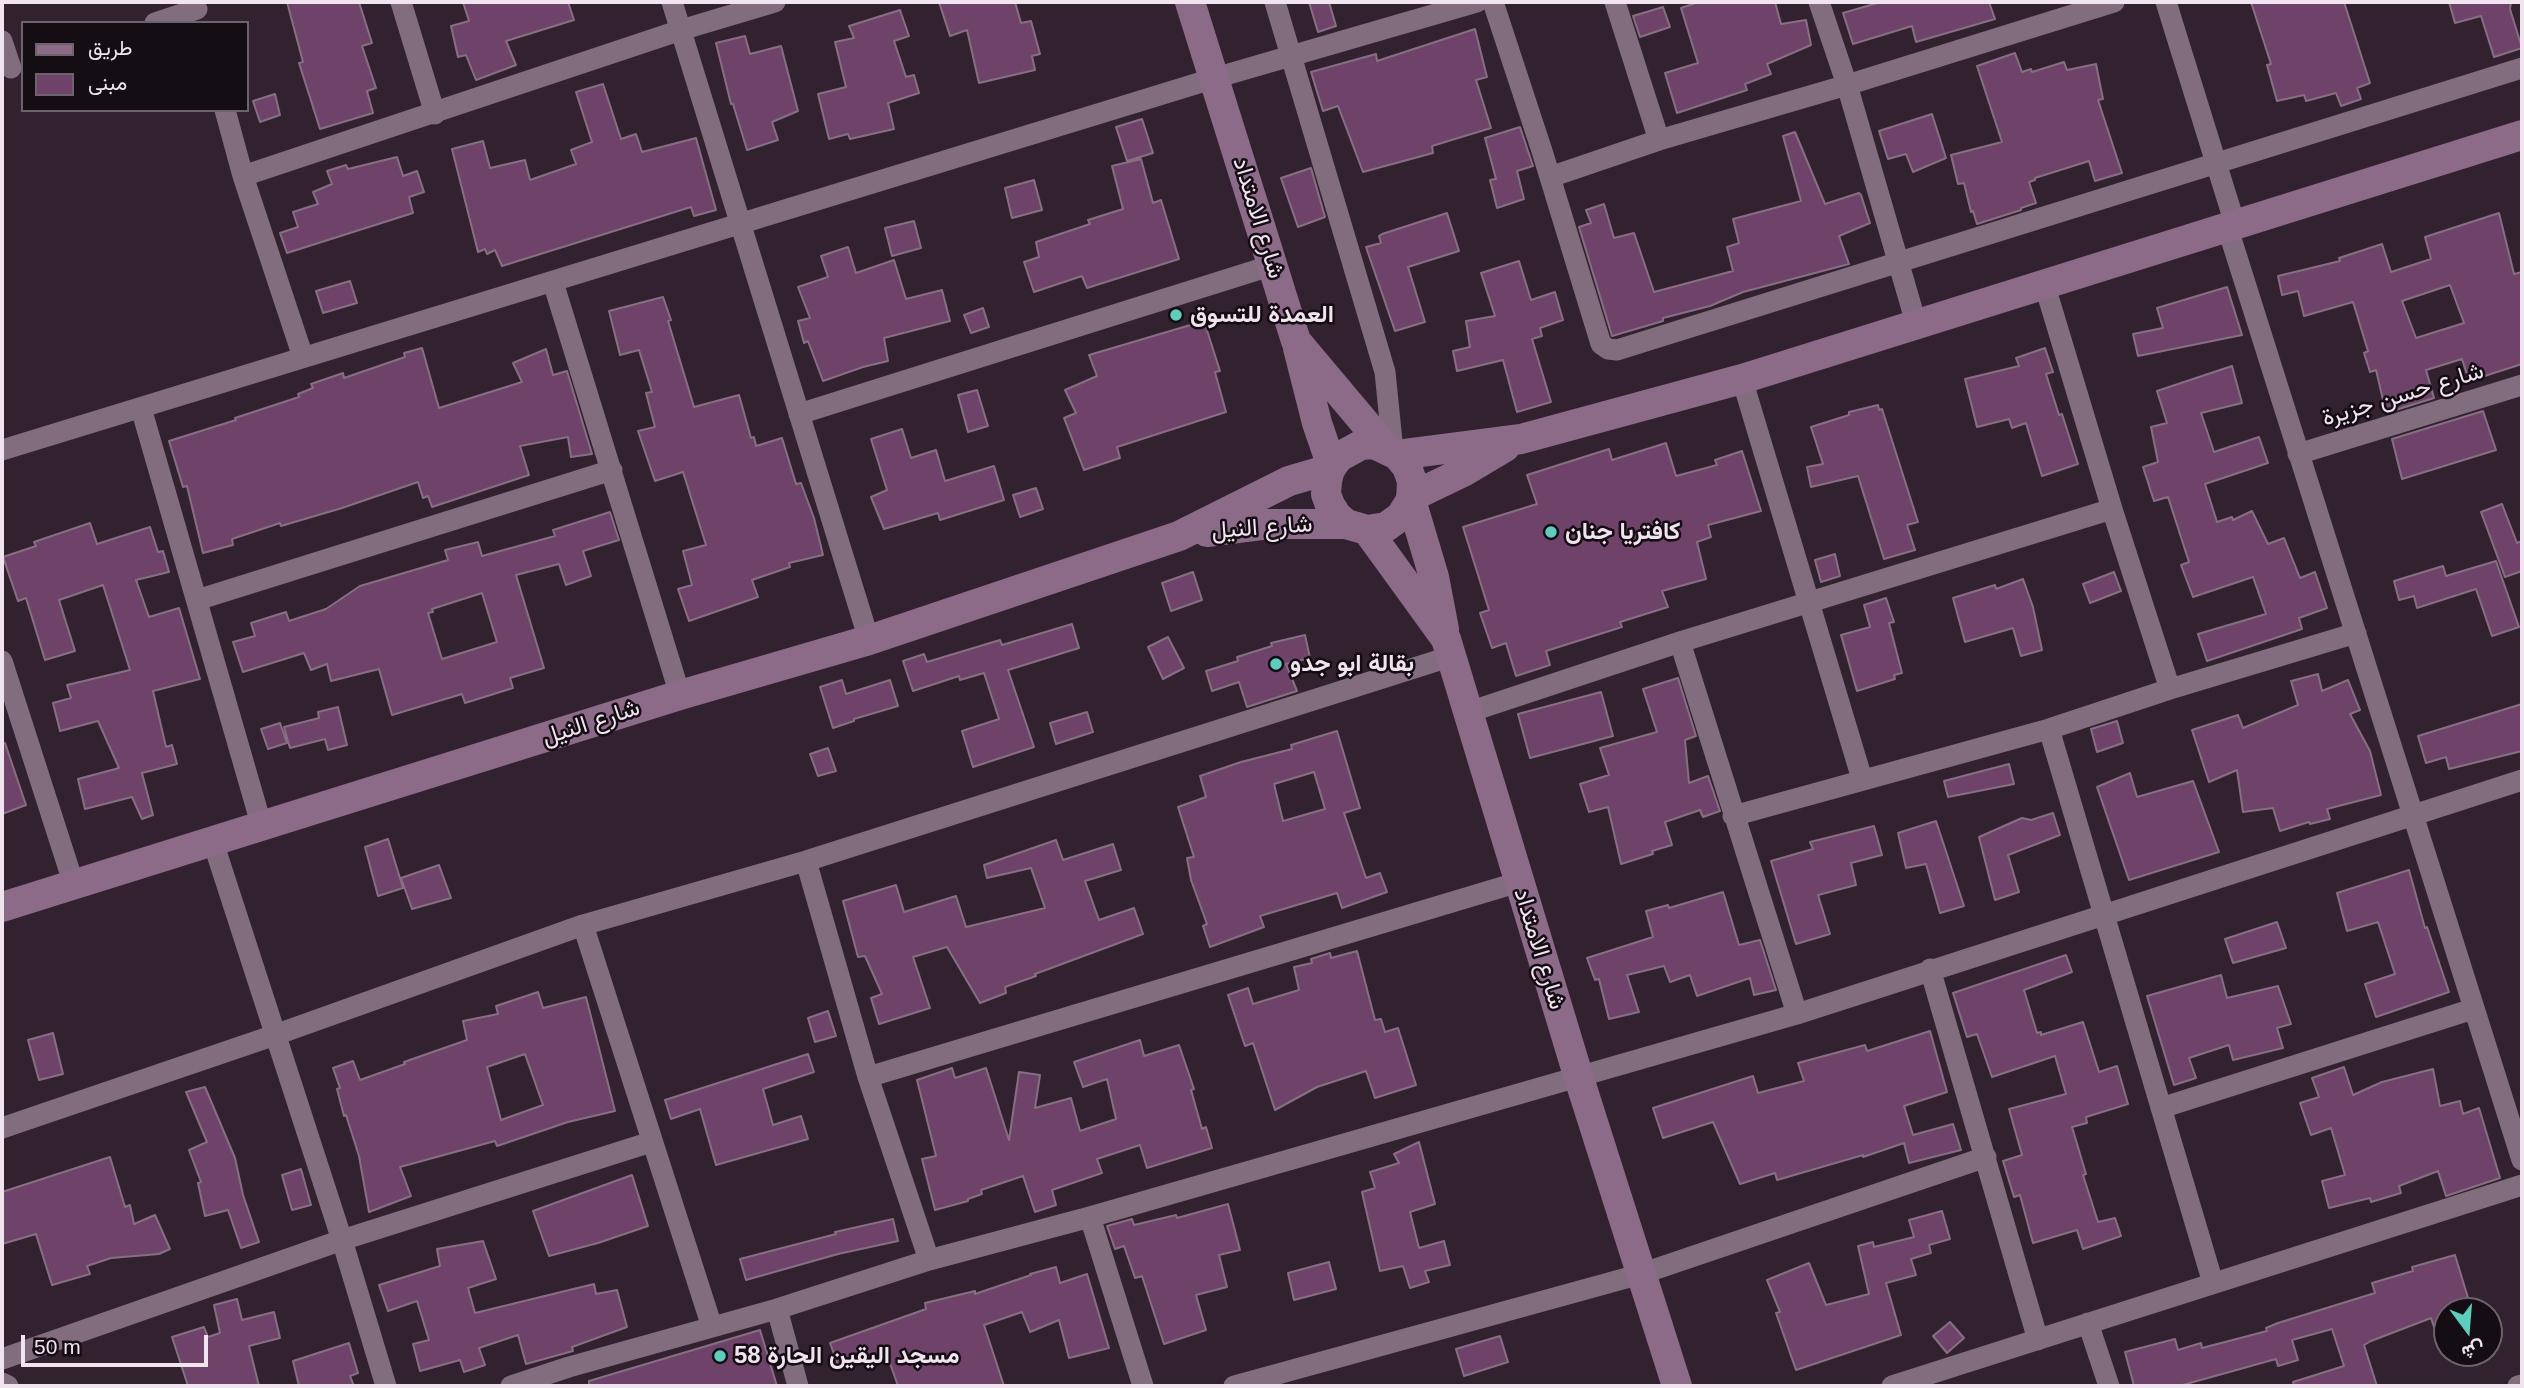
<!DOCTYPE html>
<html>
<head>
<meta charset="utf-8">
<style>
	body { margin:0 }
	#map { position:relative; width:2524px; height:1388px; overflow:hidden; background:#32212f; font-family:Arial,Vazirmatn,sans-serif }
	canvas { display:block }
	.frame { position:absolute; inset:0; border:4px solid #f0e5ee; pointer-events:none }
	.legend { position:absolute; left:21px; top:21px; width:228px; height:91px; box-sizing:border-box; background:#150d14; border:2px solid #6d636b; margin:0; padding:9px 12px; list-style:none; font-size:21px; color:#f0e5ee }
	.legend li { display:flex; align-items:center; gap:14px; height:35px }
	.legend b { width:35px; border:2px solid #6d636b }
	.north { position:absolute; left:2433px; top:1297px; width:70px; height:70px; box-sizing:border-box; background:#150d14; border:2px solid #6d636b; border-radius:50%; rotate:164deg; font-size:19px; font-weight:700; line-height:28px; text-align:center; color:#f0e5ee }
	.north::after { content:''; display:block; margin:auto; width:24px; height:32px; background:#5bcebc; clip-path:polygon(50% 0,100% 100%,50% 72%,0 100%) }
	.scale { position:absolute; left:21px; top:1335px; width:187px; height:32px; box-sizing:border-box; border:4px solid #f0e5ee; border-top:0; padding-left:9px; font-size:21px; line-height:24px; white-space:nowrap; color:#f0e5ee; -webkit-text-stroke:5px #150d14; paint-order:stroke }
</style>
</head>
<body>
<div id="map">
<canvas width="2524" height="1388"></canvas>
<div class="frame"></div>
<ul class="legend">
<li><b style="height:9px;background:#8c6b88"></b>طريق</li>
<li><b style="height:19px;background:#6f4269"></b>مبنى</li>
</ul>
<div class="north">ش</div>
<div class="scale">50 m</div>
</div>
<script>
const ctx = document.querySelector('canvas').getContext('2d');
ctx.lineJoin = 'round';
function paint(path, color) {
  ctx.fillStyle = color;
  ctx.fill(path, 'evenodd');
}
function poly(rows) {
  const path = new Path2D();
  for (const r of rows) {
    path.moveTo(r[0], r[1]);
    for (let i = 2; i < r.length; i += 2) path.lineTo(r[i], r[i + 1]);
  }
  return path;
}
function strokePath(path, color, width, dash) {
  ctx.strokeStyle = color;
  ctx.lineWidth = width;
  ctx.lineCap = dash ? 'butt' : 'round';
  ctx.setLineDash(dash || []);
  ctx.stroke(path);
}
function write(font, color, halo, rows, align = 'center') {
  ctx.font = font + ' Arial,Vazirmatn,sans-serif';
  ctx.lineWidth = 5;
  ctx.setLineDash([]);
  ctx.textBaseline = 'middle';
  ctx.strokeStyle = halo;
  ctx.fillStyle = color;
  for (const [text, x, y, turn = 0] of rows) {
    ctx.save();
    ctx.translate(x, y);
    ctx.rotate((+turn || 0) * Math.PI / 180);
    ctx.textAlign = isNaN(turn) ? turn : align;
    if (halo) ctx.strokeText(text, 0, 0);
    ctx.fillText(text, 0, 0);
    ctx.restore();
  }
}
const building = poly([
	[287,2,359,2,372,43,362,46,376,88,367,91,373,113,320,129,299,63,303,62,287,2],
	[463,2,568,2,574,20,506,41,516,65,476,80,466,55,458,57,451,26,469,21,463,2],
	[939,2,1015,2,1021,23,1031,21,1040,54,1032,56,1035,70,979,83,967,30,950,36,939,2],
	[1309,2,1329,2,1336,26,1318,32,1309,2],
	[1699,2,1775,2,1781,24,1806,20,1811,45,1767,64,1771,74,1745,84,1747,90,1677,113,1665,73,1698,63,1681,8,1699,2],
	[1881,2,1989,2,1995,19,1916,42,1912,26,1853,44,1843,13,1881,2],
	[2251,2,2344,2,2370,83,2357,88,2361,99,2341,106,2336,93,2306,101,2304,95,2277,101,2267,65,2271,64,2251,2],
	[2449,2,2511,2,2510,9,2522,48,2494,57,2481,16,2455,23,2449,2],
	[1663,7,1670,27,1640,37,1633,16,1663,7],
	[900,10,909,36,894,41,906,77,914,75,919,93,888,103,894,129,850,139,848,134,829,139,818,94,846,87,835,42,854,38,849,26,900,10],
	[1475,29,1487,77,1476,80,1491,128,1432,146,1433,153,1363,172,1338,106,1323,111,1311,72,1376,54,1377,61,1475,29],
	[745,36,750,54,781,46,798,111,772,122,778,140,747,150,733,104,731,104,716,43,745,36],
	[2015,53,2022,72,2031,69,2032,72,2064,62,2067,70,2096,64,2103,99,2098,100,2122,173,2095,181,2089,161,2035,178,2035,180,2029,182,2036,203,2021,208,2021,210,1977,224,1973,211,1971,212,1964,183,1958,184,1951,155,2002,142,1977,66,2015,53],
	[603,84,621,139,636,134,642,152,696,138,716,210,694,216,691,207,502,266,495,250,487,254,485,249,478,252,452,149,483,141,490,168,525,160,530,180,576,164,571,150,592,142,576,92,603,84],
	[275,94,280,115,260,122,253,101,275,94],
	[1932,114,1946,158,1913,172,1906,154,1888,159,1879,131,1932,114],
	[1142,119,1153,153,1127,161,1116,127,1142,119],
	[1520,127,1533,166,1517,171,1524,199,1497,208,1490,180,1496,179,1485,138,1520,127],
	[1795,132,1825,204,1859,193,1861,195,1870,223,1839,236,1849,264,1743,292,1710,306,1663,318,1663,321,1612,336,1579,227,1591,223,1586,210,1604,204,1614,238,1634,233,1654,292,1733,271,1727,247,1739,243,1733,219,1801,201,1783,136,1795,132],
	[397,157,403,176,417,171,424,192,409,197,413,213,287,253,280,233,298,227,293,212,318,204,313,192,332,184,327,171,346,165,348,169,397,157],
	[1141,159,1153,203,1161,200,1179,259,1087,288,1082,276,1034,292,1024,262,1039,257,1036,242,1090,224,1088,220,1123,209,1112,166,1141,159],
	[1311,168,1325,217,1298,227,1281,178,1311,168],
	[1034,180,1042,210,1012,218,1005,188,1034,180],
	[1447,213,1459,251,1408,267,1425,322,1395,331,1366,247,1381,243,1379,236,1382,234,1447,213],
	[2499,213,2514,274,2522,272,2522,364,2469,381,2462,359,2426,370,2434,398,2386,413,2376,370,2370,372,2364,353,2368,351,2353,302,2304,316,2298,291,2282,295,2278,276,2340,261,2339,258,2382,244,2391,272,2431,259,2425,237,2499,213],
	[2450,285,2464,323,2416,338,2402,301,2450,285],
	[914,221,921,248,892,256,885,228,914,221],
	[848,247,856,273,894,260,906,299,942,290,950,321,884,338,888,361,863,367,823,381,808,341,804,343,798,321,810,318,798,287,828,277,821,256,848,247],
	[1519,261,1531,300,1555,292,1563,320,1540,328,1542,336,1532,339,1551,402,1517,412,1503,360,1457,371,1453,351,1470,347,1466,321,1495,316,1481,273,1519,261],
	[350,281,357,303,323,313,316,291,350,281],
	[2227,287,2242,335,2138,356,2133,334,2163,328,2157,308,2227,287],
	[663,297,671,320,668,321,694,407,739,395,751,438,754,437,756,446,782,438,796,484,801,483,814,518,823,555,789,563,790,567,752,580,758,597,689,621,678,589,692,585,683,551,706,545,683,472,655,481,638,431,655,427,646,393,652,392,639,350,620,355,609,311,663,297],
	[983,308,989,327,971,333,964,315,983,308],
	[1204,321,1220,371,1215,372,1226,412,1117,447,1120,458,1084,470,1064,418,1076,413,1065,390,1097,376,1089,355,1204,321],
	[422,348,439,408,522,382,513,363,546,349,553,375,567,371,592,454,571,457,568,437,520,446,529,475,432,507,428,496,423,498,418,482,342,508,281,526,280,523,232,539,233,545,203,553,187,486,183,487,169,441,236,420,235,418,299,397,298,394,313,388,311,384,343,373,344,378,405,357,404,353,422,348],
	[2045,348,2053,372,2046,374,2059,415,2062,414,2078,464,2042,476,2026,423,2012,428,2009,419,1977,427,1965,379,2019,366,2016,358,2045,348],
	[2232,366,2242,403,2201,413,2214,452,2259,437,2268,463,2205,484,2217,522,2232,517,2233,520,2252,511,2268,544,2284,538,2300,578,2315,572,2327,608,2299,618,2302,629,2207,661,2198,634,2266,614,2253,577,2193,597,2181,565,2189,562,2168,497,2154,501,2143,467,2158,462,2151,427,2167,423,2157,391,2232,366],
	[977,390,988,426,968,432,958,395,977,390],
	[1878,405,1879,410,1882,409,1918,522,1907,525,1915,550,1884,559,1858,476,1811,487,1807,467,1823,464,1811,427,1849,415,1849,412,1878,405],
	[2483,411,2496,450,2402,479,2392,439,2483,411],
	[902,429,911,458,936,450,945,481,994,466,1004,500,940,520,938,513,884,529,871,497,887,490,871,439,902,429],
	[1666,443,1676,476,1717,465,1715,460,1742,451,1761,511,1708,525,1711,537,1697,542,1706,579,1662,591,1668,607,1620,622,1622,627,1546,651,1550,665,1516,676,1506,643,1492,648,1480,613,1489,610,1463,527,1537,504,1527,475,1609,449,1612,460,1666,443],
	[1036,488,1043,509,1020,517,1013,495,1036,488],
	[2502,504,2517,543,2522,541,2522,571,2505,577,2481,512,2502,504],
	[610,512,619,540,583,551,591,576,566,585,559,564,516,575,544,668,510,678,513,688,465,703,462,694,392,715,379,669,331,681,327,664,311,670,304,653,243,672,233,642,255,636,251,623,286,612,289,621,326,609,360,586,448,560,445,550,478,542,482,556,555,536,553,530,610,512],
	[482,593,497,642,442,659,428,613,433,612,432,609,482,593],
	[90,523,97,544,150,527,158,552,163,551,169,572,136,580,149,617,179,608,200,679,153,691,166,747,172,745,177,764,142,773,153,815,142,819,132,797,85,809,78,779,119,768,98,721,60,731,53,703,71,698,67,685,130,670,103,585,59,600,75,651,45,660,26,598,18,601,3,557,36,546,34,542,90,523],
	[1835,554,1840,576,1821,582,1815,560,1835,554],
	[2496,561,2519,627,2492,636,2476,589,2417,608,2414,596,2399,600,2394,581,2443,566,2446,576,2496,561],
	[1193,572,1202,600,1171,611,1162,583,1193,572],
	[2114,572,2121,591,2090,603,2083,584,2114,572],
	[2023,579,2033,607,2042,650,2021,656,2013,628,1965,642,1953,598,1995,585,1996,589,2023,579],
	[1886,598,1894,622,1889,623,1902,673,1894,675,1895,679,1857,691,1841,635,1870,627,1864,605,1886,598],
	[1072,624,1079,648,1008,670,1034,747,973,767,962,731,999,719,984,673,960,680,959,676,913,691,903,661,924,654,927,662,1000,640,1002,645,1072,624],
	[1305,635,1310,658,1286,664,1297,691,1247,707,1239,682,1212,691,1206,671,1238,661,1237,657,1272,646,1271,643,1305,635],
	[1168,637,1184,668,1163,679,1148,647,1168,637],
	[2318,674,2322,691,2348,680,2360,710,2350,714,2370,751,2381,795,2327,809,2330,819,2310,824,2309,822,2280,831,2273,808,2243,812,2237,770,2209,782,2192,730,2238,715,2243,728,2298,705,2291,681,2318,674],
	[1678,678,1696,736,1685,740,1689,783,1708,776,1720,811,1703,817,1700,810,1665,822,1672,845,1652,851,1653,854,1621,864,1608,807,1589,812,1580,784,1609,775,1600,748,1657,732,1643,689,1678,678],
	[842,680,846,694,890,680,898,706,854,719,854,721,833,728,820,687,842,680],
	[1601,692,1613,736,1530,758,1518,714,1601,692],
	[2522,704,2522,751,2449,769,2446,757,2426,763,2418,736,2522,704],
	[338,707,347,745,328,750,325,739,290,748,284,727,319,718,318,712,338,707],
	[1087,712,1093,732,1056,744,1050,723,1087,712],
	[2117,721,2123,743,2097,752,2091,729,2117,721],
	[280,723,287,743,268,749,261,729,280,723],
	[1337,731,1360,808,1344,813,1366,878,1380,873,1387,892,1342,908,1337,893,1260,916,1264,927,1210,947,1203,926,1207,924,1191,880,1187,858,1194,857,1178,807,1206,797,1200,776,1241,762,1292,749,1291,745,1337,731],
	[1314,772,1325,809,1283,821,1274,784,1314,772],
	[5,743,26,805,2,814,2,744,5,743],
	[828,748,836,771,818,776,810,754,828,748],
	[2009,764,2014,784,1948,797,1944,781,2009,764],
	[2130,773,2137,797,2193,781,2219,852,2129,880,2097,787,2130,773],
	[2053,813,2060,835,2008,855,2019,892,1995,900,1979,837,2022,818,2031,820,2053,813],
	[1936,821,1964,906,1940,913,1926,864,1906,868,1898,833,1936,821],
	[1874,826,1882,855,1851,863,1856,885,1818,895,1830,934,1796,944,1771,861,1813,849,1810,842,1874,826],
	[388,839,403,888,378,896,365,847,388,839],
	[1056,840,1063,860,1113,844,1121,870,1085,881,1099,920,1134,908,1143,934,1035,974,1036,976,1005,987,1006,993,980,1003,947,947,913,957,930,1008,879,1024,871,998,882,994,865,956,858,957,843,901,896,885,904,912,956,896,966,927,1045,908,1031,868,987,878,984,865,1056,840],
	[439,865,451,898,412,909,401,878,439,865],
	[2409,870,2425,928,2427,927,2449,992,2376,1017,2365,984,2395,974,2378,922,2347,931,2337,893,2409,870],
	[1723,892,1739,945,1760,940,1776,990,1754,995,1750,978,1697,996,1690,975,1670,982,1664,966,1627,975,1639,1012,1609,1019,1599,979,1595,980,1587,958,1653,937,1646,911,1668,905,1669,908,1723,892],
	[2277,922,2286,948,2233,963,2225,939,2277,922],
	[1357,951,1375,1020,1381,1019,1385,1032,1398,1028,1416,1085,1375,1098,1366,1071,1317,1087,1275,1110,1253,1043,1245,1046,1228,995,1248,988,1253,1004,1299,990,1294,967,1312,963,1311,959,1330,953,1331,958,1357,951],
	[2066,955,2072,972,2024,990,2037,1033,2041,1032,2041,1035,2083,1022,2099,1072,2117,1066,2128,1104,2086,1117,2087,1123,2072,1127,2086,1174,2083,1175,2098,1222,2115,1218,2121,1236,2083,1249,2077,1230,2033,1243,2020,1195,2014,1197,2003,1161,2022,1155,2009,1109,2066,1094,2055,1056,1992,1077,1977,1034,1967,1037,1953,993,2066,955],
	[2221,975,2227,998,2278,986,2291,1024,2277,1028,2283,1048,2233,1060,2229,1045,2189,1058,2196,1078,2174,1085,2147,996,2221,975],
	[538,992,543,1008,586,997,615,1111,568,1122,497,1146,495,1141,400,1167,411,1196,369,1212,359,1156,346,1115,344,1116,337,1089,340,1088,333,1068,353,1061,360,1080,405,1064,404,1062,467,1040,463,1021,498,1014,496,1006,538,992],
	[525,1054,543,1105,501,1120,487,1067,525,1054],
	[828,1011,836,1036,815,1042,808,1018,828,1011],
	[1930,1031,1947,1092,1904,1106,1913,1135,1953,1124,1961,1150,1909,1163,1904,1143,1863,1157,1863,1155,1777,1180,1775,1173,1740,1184,1713,1122,1663,1138,1653,1108,1753,1076,1758,1093,1804,1081,1798,1063,1865,1045,1867,1051,1930,1031],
	[53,1033,63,1074,39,1080,28,1040,53,1033],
	[1140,1040,1144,1056,1179,1045,1194,1089,1191,1090,1202,1129,1206,1127,1212,1148,1147,1168,1140,1145,1097,1159,1102,1173,1052,1190,1056,1205,1035,1212,1023,1176,981,1190,982,1194,968,1199,968,1201,935,1210,922,1159,936,1156,917,1080,952,1068,955,1078,986,1068,1009,1140,1019,1072,1040,1075,1035,1108,1071,1098,1080,1131,1116,1119,1107,1079,1083,1087,1074,1062,1140,1040],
	[808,1054,814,1072,763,1089,773,1125,801,1116,808,1139,716,1165,700,1109,671,1119,665,1100,808,1054],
	[2344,1067,2353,1095,2382,1082,2433,1069,2440,1106,2460,1101,2463,1114,2479,1108,2500,1178,2446,1196,2438,1171,2399,1186,2401,1193,2371,1202,2370,1198,2329,1208,2322,1181,2345,1175,2331,1128,2311,1135,2300,1103,2319,1097,2312,1078,2344,1067],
	[205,1087,235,1158,243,1195,259,1242,241,1248,228,1210,205,1216,198,1183,201,1182,189,1150,207,1142,186,1092,205,1087],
	[1419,1142,1435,1204,1410,1212,1419,1248,1444,1241,1450,1265,1425,1271,1429,1282,1410,1288,1403,1266,1380,1271,1362,1192,1375,1188,1370,1172,1399,1163,1394,1154,1419,1142],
	[110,1157,125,1207,130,1205,134,1224,155,1215,170,1249,159,1254,111,1258,87,1266,90,1274,52,1285,36,1234,2,1244,2,1192,110,1157],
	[301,1169,311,1205,292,1210,282,1175,301,1169],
	[632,1175,648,1226,598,1243,549,1256,533,1211,632,1175],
	[1228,1204,1240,1250,1219,1255,1227,1287,1196,1295,1206,1330,1164,1344,1142,1276,1135,1278,1124,1246,1115,1249,1107,1226,1132,1219,1134,1225,1176,1215,1177,1218,1228,1204],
	[1942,1211,1950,1239,1929,1245,1931,1253,1911,1259,1916,1275,1886,1283,1901,1335,1796,1370,1776,1313,1780,1312,1767,1280,1809,1263,1826,1305,1869,1294,1858,1246,1873,1242,1874,1247,1914,1237,1909,1220,1942,1211],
	[893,1219,898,1241,838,1254,746,1280,740,1259,836,1234,835,1232,893,1219],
	[483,1241,496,1279,468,1288,475,1313,594,1284,596,1294,617,1290,627,1327,572,1347,573,1351,526,1364,518,1335,479,1348,485,1365,464,1372,460,1360,420,1371,413,1344,429,1340,417,1301,388,1311,379,1285,440,1266,437,1249,483,1241],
	[2455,1255,2472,1311,2447,1311,2447,1355,2443,1355,2431,1318,2371,1341,2364,1345,2377,1386,2294,1386,2293,1382,2344,1366,2332,1329,2292,1340,2298,1360,2278,1366,2276,1359,2179,1386,2134,1386,2125,1352,2175,1339,2178,1350,2201,1343,2202,1348,2267,1331,2266,1328,2278,1323,2375,1293,2372,1283,2413,1271,2412,1267,2455,1255],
	[1329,1262,1336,1289,1294,1300,1288,1273,1329,1262],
	[1056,1267,1060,1283,1087,1274,1109,1348,1069,1358,1059,1320,1030,1332,1022,1312,984,1325,1004,1386,898,1386,886,1352,839,1368,830,1343,926,1309,925,1303,975,1291,975,1294,1031,1275,1030,1274,1056,1267],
	[237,1299,242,1320,274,1312,280,1338,249,1346,259,1386,188,1386,172,1337,204,1327,208,1337,220,1333,214,1305,237,1299],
	[1950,1322,1964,1338,1947,1353,1933,1336,1950,1322],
	[760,1330,777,1386,589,1386,589,1381,760,1330],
	[1500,1336,1508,1362,1464,1376,1456,1349,1500,1336],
	[349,1343,358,1373,350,1376,354,1386,299,1386,293,1361,349,1343]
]);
const street = poly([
	[401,2,435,114],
	[672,2,869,640],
	[1275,2,1385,372,1393,451],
	[1493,2,1542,151,1601,344,1608,349,1617,350,2522,68],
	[1615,2,1659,140],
	[1819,2,1847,85,1916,323],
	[2166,2,2235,224],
	[155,23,197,9],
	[2,41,11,68],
	[225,110,243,176,303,357],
	[243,176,681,30,775,2],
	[1550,177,1659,140,1847,85,2114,2],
	[2227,226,2522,1160],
	[553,282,680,695],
	[2044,283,2112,509,2170,689],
	[1742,379,1862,779],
	[141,408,262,827],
	[799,414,1273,265],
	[2,450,1215,78,1477,2],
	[2298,454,2522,385],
	[197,600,612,470],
	[1680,642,1797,1014],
	[2,661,74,885],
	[1469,712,1680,642,2112,509],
	[2049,729,2213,1283],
	[1733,816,2049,729,2170,689,2356,633],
	[213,842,342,1240,386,1386],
	[806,861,868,1077,929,1260],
	[583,925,712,1327],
	[1930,969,2038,1340],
	[868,1077,1519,882],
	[2161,1108,2473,1009],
	[2,1128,275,1035,583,925,806,861,1452,656],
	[1090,1217,1143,1386],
	[777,1309,798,1386],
	[2088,1323,2109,1386],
	[2,1359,342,1240,651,1142],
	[2,1383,8,1386],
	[511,1386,569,1367,777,1309,929,1260,1090,1217,1797,1014,2522,780],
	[1234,1386,1641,1274,1986,1157],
	[1892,1386,2522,1185],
	[2518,1386,2522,1385]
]);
const secondary = poly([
	[1190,2,1296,341,1386,448],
	[1298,348,1317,423,1332,467],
	[1397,455,1407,467,1412,481,1411,500,1401,516,1386,527,1367,530,1346,524,1337,516,1330,505,1326,494,1327,481,1330,469,1339,457,1361,445,1374,444,1397,455,1521,439,1742,379,2522,135],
	[1411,497,1463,472,1505,447],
	[1411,500,1434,577,1444,629],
	[1367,530,1446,639,1578,1075,1677,1386],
	[1207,532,1269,524,1346,524],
	[2,907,680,695,869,640,1179,536,1289,481,1330,469]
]);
const markers = [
	[1176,315,7,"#5bcebc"],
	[1551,532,7,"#5bcebc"],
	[1276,664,7,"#5bcebc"],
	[720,1356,7,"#5bcebc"]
];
const streetNames = [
	["شارع الامتداد",1258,218,73],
	["شارع حسن جزيرة",2403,395,-17],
	["شارع النيل",1262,528,-4],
	["شارع النيل",591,723,-18],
	["شارع الامتداد",1539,949,73]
];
const poiNames = [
	["العمدة للتسوق",1190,315],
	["كافتريا جنان",1565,532],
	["بقالة ابو جدو",1290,664],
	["مسجد اليقين الحارة 58",734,1356]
];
paint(building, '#6f4269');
strokePath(building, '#847081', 2);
strokePath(street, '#816d7e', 21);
strokePath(secondary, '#8c6b88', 30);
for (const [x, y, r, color] of markers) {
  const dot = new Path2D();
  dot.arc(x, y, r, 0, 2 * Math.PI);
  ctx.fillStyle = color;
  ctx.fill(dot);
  strokePath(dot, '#150d14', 2.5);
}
write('24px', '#f0e5ee', '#150d14', streetNames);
write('bold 24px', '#f0e5ee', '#150d14', poiNames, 'left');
</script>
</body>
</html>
